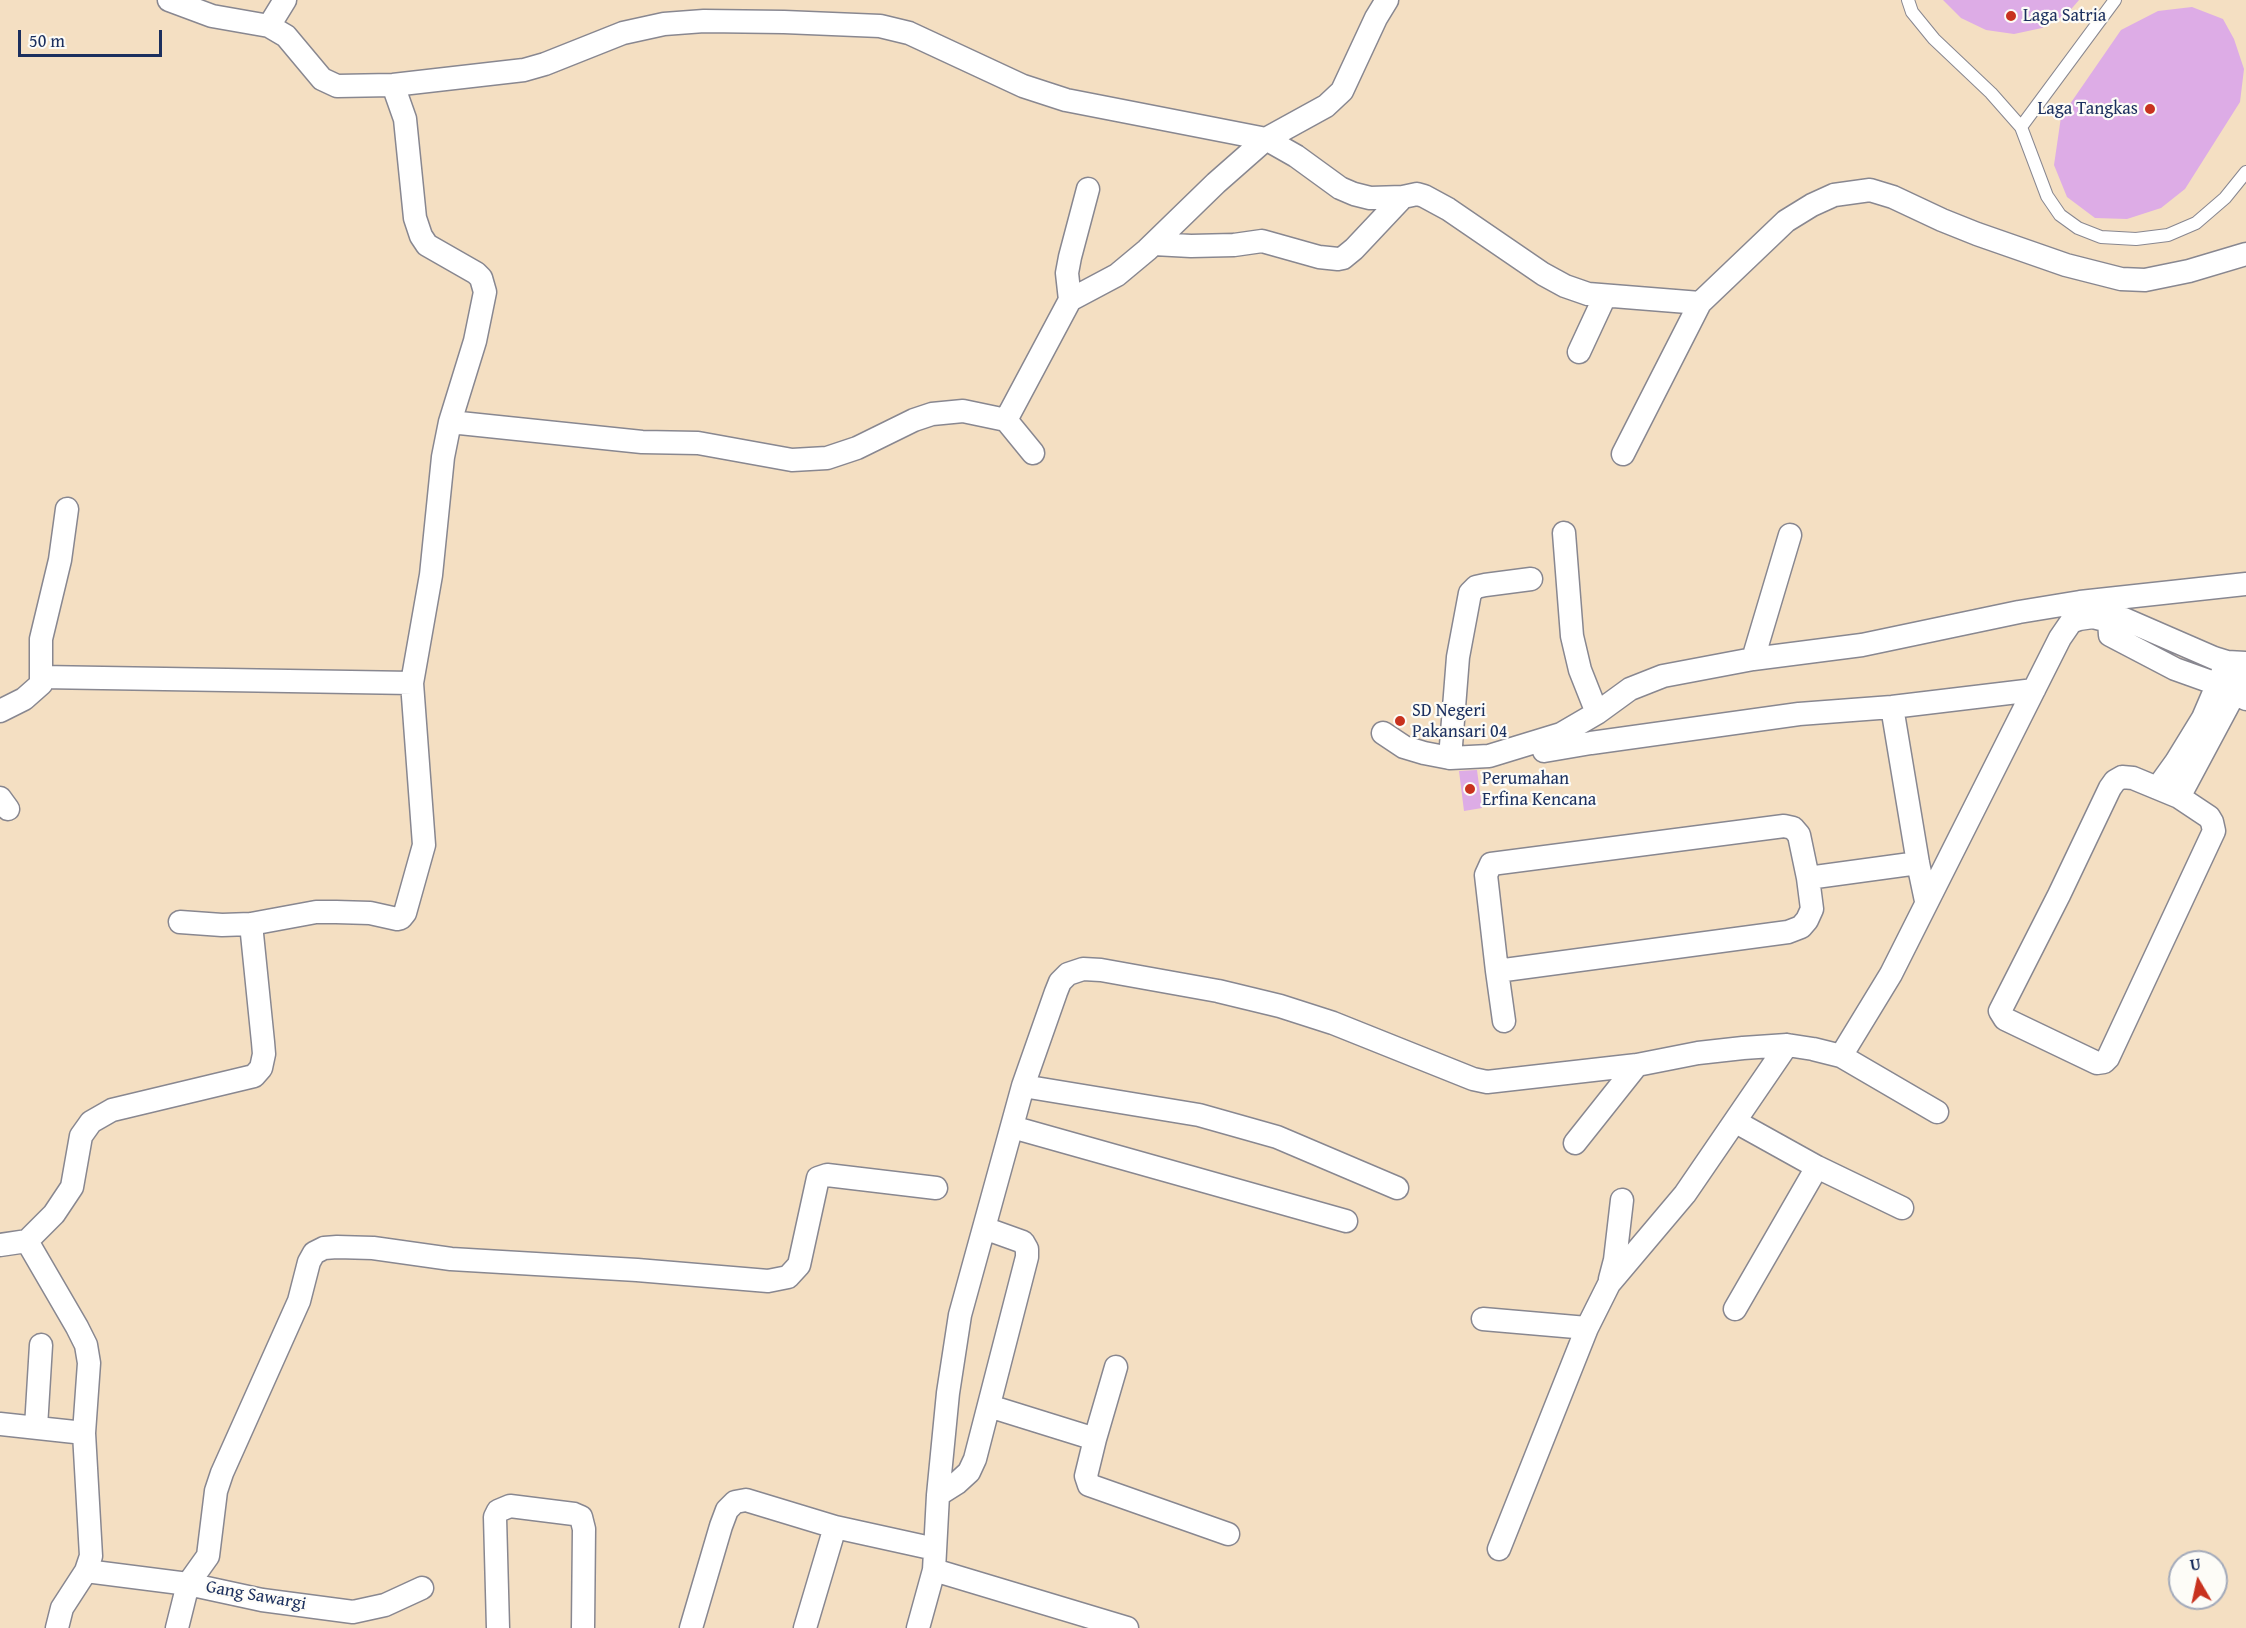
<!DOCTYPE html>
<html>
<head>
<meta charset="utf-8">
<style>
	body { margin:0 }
	#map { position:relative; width:2246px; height:1628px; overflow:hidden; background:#f4dfc2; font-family:"Gentium Book Plus",serif }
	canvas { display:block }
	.north { position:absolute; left:2168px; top:1550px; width:60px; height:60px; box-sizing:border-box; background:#fdfcf7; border:2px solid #a3aaba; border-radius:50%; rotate:351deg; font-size:16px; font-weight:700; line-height:24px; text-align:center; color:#1b2f5e }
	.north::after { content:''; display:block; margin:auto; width:21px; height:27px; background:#c8321e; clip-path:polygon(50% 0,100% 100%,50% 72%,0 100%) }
	.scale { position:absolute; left:18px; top:30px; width:144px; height:27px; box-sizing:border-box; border:3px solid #1b2f5e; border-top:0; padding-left:8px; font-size:18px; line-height:21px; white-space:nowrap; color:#1b2f5e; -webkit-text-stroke:4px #fdfcf7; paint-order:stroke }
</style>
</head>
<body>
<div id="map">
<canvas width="2246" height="1628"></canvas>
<div class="north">U</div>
<div class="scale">50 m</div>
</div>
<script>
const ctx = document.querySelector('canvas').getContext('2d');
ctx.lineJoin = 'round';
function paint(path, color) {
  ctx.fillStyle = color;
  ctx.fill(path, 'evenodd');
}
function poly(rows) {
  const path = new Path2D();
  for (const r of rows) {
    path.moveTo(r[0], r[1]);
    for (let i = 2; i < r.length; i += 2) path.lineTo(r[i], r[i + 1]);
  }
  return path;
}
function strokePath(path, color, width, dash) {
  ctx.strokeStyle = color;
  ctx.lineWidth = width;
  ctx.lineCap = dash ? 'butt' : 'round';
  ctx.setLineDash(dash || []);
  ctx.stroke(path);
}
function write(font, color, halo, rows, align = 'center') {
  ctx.font = font + ' "Gentium Book Plus",serif';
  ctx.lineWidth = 4.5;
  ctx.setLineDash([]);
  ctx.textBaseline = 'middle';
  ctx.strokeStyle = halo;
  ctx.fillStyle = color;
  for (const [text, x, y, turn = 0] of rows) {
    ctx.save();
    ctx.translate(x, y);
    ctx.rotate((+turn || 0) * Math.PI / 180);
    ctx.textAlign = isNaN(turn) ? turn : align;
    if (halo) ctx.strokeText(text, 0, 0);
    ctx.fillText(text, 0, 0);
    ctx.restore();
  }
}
const building = poly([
	[1943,0,2079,0,2067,14,2042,28,2014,34,1986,30,1961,18],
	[2192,7,2223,19,2234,39,2244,69,2240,102,2185,189,2161,208,2127,219,2095,218,2067,197,2054,165,2061,117,2121,30,2158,11],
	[1477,770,1482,808,1464,811,1459,771]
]);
const lane = poly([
	[1908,0,1912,12,1934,39,1991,93,2021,127,2047,196,2060,215,2078,228,2101,237,2136,239,2168,235,2196,223,2225,198,2246,172],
	[2021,127,2115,0]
]);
const street = poly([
	[169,0,212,16,269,26,286,36,322,79,337,86,393,85,524,70,545,64,623,33,664,24,704,21,784,22,880,26,909,33,1023,86,1066,100,1266,139,1296,156,1340,188,1354,194,1370,198,1403,197,1417,194,1424,196,1448,209,1543,274,1565,286,1588,294,1700,303],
	[269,26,285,0],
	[1154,244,1191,246,1234,245,1262,241,1319,257,1338,259,1343,258,1354,249,1403,197],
	[1070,300,1117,275,1147,250,1216,183,1266,139,1326,106,1342,91,1376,18,1387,0],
	[1579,352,1605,296],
	[1006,420,1070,300,1067,273,1070,257,1088,189],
	[450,422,642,442,698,443,792,460,827,458,857,448,914,420,932,414,963,411,1006,420,1033,453],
	[1623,454,1700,303,1786,221,1812,205,1834,195,1870,190,1893,197,1942,220,1977,234,2066,265,2121,279,2145,280,2189,271,2246,254],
	[1564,533,1572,636,1580,670,1597,713],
	[2109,621,2110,635,2175,669,2217,684,2246,699],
	[1753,659,1790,535],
	[41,677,412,683],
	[1892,707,1918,863,1926,901],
	[0,711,24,699,41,684,41,639,60,560,67,509],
	[1383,733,1404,747,1424,753,1450,758,1489,756,1561,734,1597,713,1630,689,1663,676,1753,659,1862,645,2019,612,2080,602,2246,584],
	[1544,751,1591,743,1799,714,1892,707,2034,690],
	[1450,758,1458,657,1470,593,1476,587,1485,585,1531,579],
	[2122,777,2133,778,2179,797,2209,817,2212,822,2214,831,2108,1058,2104,1062,2097,1063,2005,1019,2000,1011,2059,895,2110,788,2115,781,2122,777],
	[2158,787,2176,762,2203,718,2227,662,2246,663],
	[2179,797,2241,681],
	[0,798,8,809],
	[1808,878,1918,863],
	[180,922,222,925,251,924,316,912,336,912,370,913,397,919,401,918,405,913,424,845,412,683,431,575,443,457,450,422,475,341,485,292,481,278,476,273,427,245,421,236,415,218,405,119,393,85],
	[1497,971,1788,932,1801,927,1807,920,1812,909,1808,878,1799,835,1793,828,1784,826,1491,864,1486,875,1497,971,1504,1021],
	[1841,1056,1937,1112],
	[1023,1086,1199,1115,1277,1137,1397,1188],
	[1736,1122,1817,1167,1902,1208],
	[1012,1127,1346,1221],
	[1575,1143,1637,1065],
	[27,1241,77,1327,86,1345,89,1363,84,1433,91,1556,86,1571,62,1608,57,1628],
	[0,1245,27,1241,54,1214,72,1187,81,1136,91,1122,112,1110,254,1076,261,1068,264,1054,263,1042,251,924],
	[1610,1279,1615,1260,1622,1200],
	[1735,1309,1817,1167],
	[1483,1319,1587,1328],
	[989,1406,1095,1439,1086,1476,1089,1485,1228,1534],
	[0,1424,84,1433],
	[36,1427,41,1345],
	[1095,1439,1116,1367],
	[938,1495,957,1483,969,1472,975,1459,1027,1257,1027,1249,1023,1242,984,1228],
	[1499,1549,1587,1328,1609,1284,1685,1194,1787,1045],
	[934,1570,1127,1628],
	[86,1571,188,1584,262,1600,353,1612,385,1605,422,1588],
	[177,1628,188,1584,208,1556,216,1491,222,1473,299,1301,309,1262,314,1253,324,1248,337,1247,373,1248,451,1259,637,1270,768,1281,788,1277,799,1265,818,1178,827,1175,936,1188],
	[498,1628,495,1517,498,1511,510,1506,574,1514,581,1517,584,1529,583,1628],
	[691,1628,721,1526,727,1510,735,1502,746,1500,835,1527,935,1549],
	[805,1628,835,1527],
	[918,1628,934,1570,938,1495,948,1393,960,1315,1023,1086,1056,992,1060,982,1068,974,1083,969,1101,970,1218,991,1280,1006,1333,1023,1473,1079,1487,1082,1637,1065,1698,1053,1743,1048,1787,1045,1813,1049,1841,1056,1891,974,2060,638,2071,622,2079,619,2093,617,2109,621,2122,618,2214,658,2227,662]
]);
const markers = [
	[2011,16,6,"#c8321e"],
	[2150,109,6,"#c8321e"],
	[1400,721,6,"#c8321e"],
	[1470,789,6,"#c8321e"]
];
const poiNames = [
	["Laga Satria",2023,16],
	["Laga Tangkas",2138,109,"right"],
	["SD Negeri",1412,711],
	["Pakansari 04",1412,732],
	["Perumahan",1482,779],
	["Erfina Kencana",1482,800]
];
const streetNames = [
	["Gang Sawargi",256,1596,10]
];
paint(building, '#ddace6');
strokePath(lane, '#888790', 14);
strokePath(street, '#888790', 25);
strokePath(lane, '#fff', 12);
strokePath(street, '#fff', 22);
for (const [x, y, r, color] of markers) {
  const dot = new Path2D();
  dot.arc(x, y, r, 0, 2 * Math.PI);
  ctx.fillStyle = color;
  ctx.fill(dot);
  strokePath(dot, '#fdfcf7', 2);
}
write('18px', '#1b2f5e', '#fdfcf7', poiNames, 'left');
write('18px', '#1b2f5e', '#fdfcf7', streetNames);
</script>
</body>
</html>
